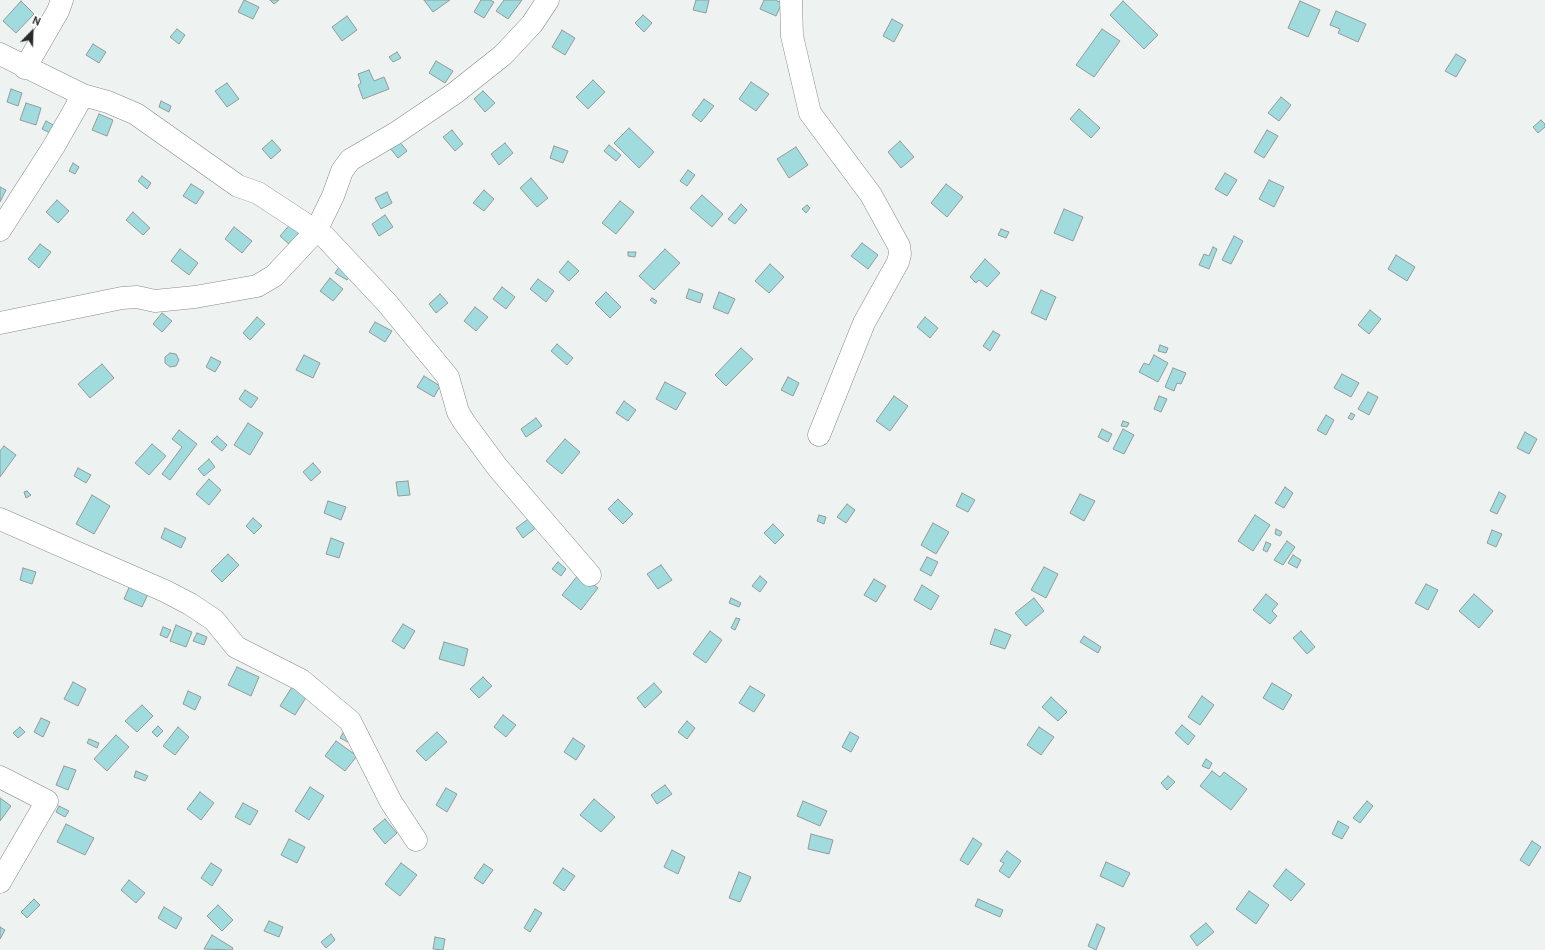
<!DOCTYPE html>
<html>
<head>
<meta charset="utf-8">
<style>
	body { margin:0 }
	#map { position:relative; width:1545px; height:950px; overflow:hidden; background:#eef2f0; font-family:Cabin,sans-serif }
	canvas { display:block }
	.north { position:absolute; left:12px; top:12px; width:40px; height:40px; -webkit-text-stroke:3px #fff; paint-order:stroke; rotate:23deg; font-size:11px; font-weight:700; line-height:16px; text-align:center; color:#292a2a }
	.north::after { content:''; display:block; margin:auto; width:14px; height:18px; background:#292a2a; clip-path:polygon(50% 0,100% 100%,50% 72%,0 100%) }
</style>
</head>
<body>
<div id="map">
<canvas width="1545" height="950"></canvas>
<div class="north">N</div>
</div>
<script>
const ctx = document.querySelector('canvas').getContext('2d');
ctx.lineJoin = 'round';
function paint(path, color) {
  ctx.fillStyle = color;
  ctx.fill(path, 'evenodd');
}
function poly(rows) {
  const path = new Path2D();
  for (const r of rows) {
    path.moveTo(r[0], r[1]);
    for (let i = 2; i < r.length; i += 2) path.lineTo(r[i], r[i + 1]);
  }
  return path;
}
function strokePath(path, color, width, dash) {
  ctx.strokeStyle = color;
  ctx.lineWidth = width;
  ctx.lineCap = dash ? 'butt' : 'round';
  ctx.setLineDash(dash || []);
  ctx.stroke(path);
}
const building = poly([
	[244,0,259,7,253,19,238,12,244,0],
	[270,0,279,0,274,4,270,0],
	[424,0,450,0,433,12,424,0],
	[481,0,490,0,494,2,484,18,474,12,481,0],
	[504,0,522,0,508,19,496,11,504,0],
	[696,0,709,0,706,13,693,10,696,0],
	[764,0,775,0,782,3,776,16,760,9,764,0],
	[21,1,34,14,16,33,3,21,21,1],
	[1123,1,1158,35,1144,49,1110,15,1123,1],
	[1300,1,1320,10,1308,37,1288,28,1300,1],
	[1336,11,1366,24,1358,42,1338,33,1340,29,1330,25,1336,11],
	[643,15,652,23,644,32,635,23,643,15],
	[347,16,357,30,342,41,332,27,347,16],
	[892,19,903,25,894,42,883,36,892,19],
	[177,29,185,35,179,44,170,37,177,29],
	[1102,29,1120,41,1094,77,1076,65,1102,29],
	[562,30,575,38,565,55,552,47,562,30],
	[93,44,106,52,99,63,86,55,93,44],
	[397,52,401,58,393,62,389,57,397,52],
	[1456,54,1466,60,1456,77,1445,71,1456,54],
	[436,61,453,71,445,83,429,73,436,61],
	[369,70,374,81,384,77,389,89,363,99,358,85,361,83,358,74,369,70],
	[593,80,605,92,588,109,576,97,593,80],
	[751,82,769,94,756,111,739,99,751,82],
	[227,83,239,99,227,107,215,91,227,83],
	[11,89,22,93,18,106,7,102,11,89],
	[483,91,495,103,485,112,474,99,483,91],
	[1281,97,1291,105,1279,121,1268,113,1281,97],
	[704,99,714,106,701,122,692,115,704,99],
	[161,101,171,106,169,112,159,107,161,101],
	[26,103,41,108,36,125,20,120,26,103],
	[1079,109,1100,128,1091,138,1070,119,1079,109],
	[99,114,113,120,107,136,92,130,99,114],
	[1541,120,1545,124,1545,127,1538,133,1533,127,1541,120],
	[46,121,59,128,56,136,42,129,46,121],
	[629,128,654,152,639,168,614,143,629,128],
	[452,130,463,144,455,151,443,137,452,130],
	[1267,130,1278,136,1264,158,1254,152,1267,130],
	[272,140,281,150,271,159,262,149,272,140],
	[399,141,407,151,398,158,390,148,399,141],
	[900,141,914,157,901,168,888,152,900,141],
	[505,143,513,153,499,165,491,154,505,143],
	[609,145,621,155,616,161,604,151,609,145],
	[554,146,568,151,563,163,550,158,554,146],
	[796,147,808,165,789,178,777,159,796,147],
	[73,163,79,167,75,174,69,171,73,163],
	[688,170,695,175,687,186,680,181,688,170],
	[1225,173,1237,180,1227,196,1215,189,1225,173],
	[142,176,151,183,147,189,138,181,142,176],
	[531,178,548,198,537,207,520,188,531,178],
	[1269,180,1284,187,1274,207,1259,199,1269,180],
	[191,184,204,192,196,204,183,196,191,184],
	[946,184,963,197,947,217,931,203,946,184],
	[0,187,6,190,0,202,0,187],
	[484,190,494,199,484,211,473,203,484,190],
	[387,192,392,203,381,209,375,198,387,192],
	[702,195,723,214,712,227,690,208,702,195],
	[57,200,69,211,58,223,46,212,57,200],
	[620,201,634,212,616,234,602,223,620,201],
	[741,204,747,210,735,224,728,219,741,204],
	[807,205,810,208,806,213,802,209,807,205],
	[1064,209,1083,217,1073,241,1054,233,1064,209],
	[133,212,150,228,143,235,126,220,133,212],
	[385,215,393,227,379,236,372,224,385,215],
	[293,221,303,229,290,245,280,236,293,221],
	[234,227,252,241,242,253,225,239,234,227],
	[1001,229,1009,232,1006,238,998,235,1001,229],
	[1234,236,1243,241,1231,264,1222,260,1234,236],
	[862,243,878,255,868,269,851,256,862,243],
	[40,244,51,252,39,268,28,259,40,244],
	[1213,247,1217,249,1209,269,1199,265,1204,254,1209,256,1213,247],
	[180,249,198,263,189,275,171,261,180,249],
	[665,249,680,263,654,290,639,276,665,249],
	[628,252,636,252,635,257,628,256,628,252],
	[1396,255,1415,267,1407,281,1388,269,1396,255],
	[985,259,1000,273,987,287,979,280,976,283,970,277,985,259],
	[568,261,579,271,569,281,559,272,568,261],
	[341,264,353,271,347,280,335,273,341,264],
	[770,264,784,277,769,293,755,281,770,264],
	[330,278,343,289,333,301,320,291,330,278],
	[538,279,554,291,546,302,530,289,538,279],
	[502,287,515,297,506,309,493,299,502,287],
	[689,289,703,294,700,303,686,298,689,289],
	[1041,290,1056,297,1046,320,1031,313,1041,290],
	[606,292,621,307,610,318,595,303,606,292],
	[719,292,735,299,728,314,713,308,719,292],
	[440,294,448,303,436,313,429,304,440,294],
	[652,298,657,301,655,304,650,300,652,298],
	[475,307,488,317,476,331,464,321,475,307],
	[1370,310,1381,319,1369,334,1358,325,1370,310],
	[162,313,172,321,162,332,153,324,162,313],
	[257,317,265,324,250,340,243,333,257,317],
	[925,317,938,328,930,338,917,327,925,317],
	[375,322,392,331,385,342,369,332,375,322],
	[993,331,1000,335,990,351,983,346,993,331],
	[557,344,573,358,567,365,551,351,557,344],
	[1160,345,1168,348,1166,353,1158,351,1160,345],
	[741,348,753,359,726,386,715,375,741,348],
	[170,353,176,354,179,360,176,366,170,367,165,363,165,357,170,353],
	[304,355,320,363,313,378,296,370,304,355],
	[1154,355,1168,363,1158,382,1139,372,1144,363,1149,365,1154,355],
	[211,357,221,362,215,372,206,367,211,357],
	[102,364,114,378,90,398,78,384,102,364],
	[1173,368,1186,373,1181,384,1177,383,1174,391,1165,387,1173,368],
	[1342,374,1359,383,1351,397,1334,388,1342,374],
	[424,376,440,386,434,397,417,387,424,376],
	[788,377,799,383,793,396,781,390,788,377],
	[665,382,686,393,676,410,656,399,665,382],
	[245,390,258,398,251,408,239,399,245,390],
	[1368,392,1378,397,1369,415,1358,409,1368,392],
	[894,396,908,406,890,431,876,421,894,396],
	[1159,396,1167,399,1161,412,1154,409,1159,396],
	[624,401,636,410,628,421,616,413,624,401],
	[1351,413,1355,415,1352,420,1348,418,1351,413],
	[1326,415,1334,420,1326,435,1317,430,1326,415],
	[536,418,542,426,526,437,521,429,536,418],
	[1123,421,1129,423,1127,427,1121,426,1123,421],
	[248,423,263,433,250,455,234,445,248,423],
	[1102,429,1112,434,1108,442,1098,437,1102,429],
	[1123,429,1134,435,1124,454,1113,449,1123,429],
	[179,430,197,444,170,480,162,474,182,447,172,439,179,430],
	[1525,432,1537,439,1529,454,1517,448,1525,432],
	[217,436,227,445,222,451,211,442,217,436],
	[565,439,580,452,562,474,546,461,565,439],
	[152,444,166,456,149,475,135,463,152,444],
	[4,446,16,455,0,477,0,451,4,446],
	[209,459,215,467,204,476,198,469,209,459],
	[313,463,321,472,311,481,303,472,313,463],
	[78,468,91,475,86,483,74,476,78,468],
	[209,479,221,490,209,505,196,494,209,479],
	[408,481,410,495,398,496,396,482,408,481],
	[1285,487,1293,493,1284,508,1275,503,1285,487],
	[27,491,31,495,26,498,24,492,27,491],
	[1499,492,1506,496,1497,514,1490,511,1499,492],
	[962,493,975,500,968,512,956,506,962,493],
	[1080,494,1095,501,1084,521,1070,513,1080,494],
	[92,495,110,506,94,534,76,524,92,495],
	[618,499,633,514,623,524,608,509,618,499],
	[328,501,346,507,341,520,324,513,328,501],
	[847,504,855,510,846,523,837,517,847,504],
	[819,515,826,517,824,524,817,521,819,515],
	[1255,515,1270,525,1253,551,1238,541,1255,515],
	[531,517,538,526,523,538,516,528,531,517],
	[253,518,262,526,254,534,246,526,253,518],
	[933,523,949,532,936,554,921,545,933,523],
	[773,524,784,535,775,544,764,533,773,524],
	[165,528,186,538,181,548,161,538,165,528],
	[1276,529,1282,532,1280,536,1275,534,1276,529],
	[1492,530,1502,534,1496,547,1487,543,1492,530],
	[331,538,344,543,339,558,326,554,331,538],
	[1287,541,1295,547,1283,565,1274,560,1287,541],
	[1266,542,1271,544,1267,552,1263,550,1266,542],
	[228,554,239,565,222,582,211,571,228,554],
	[1293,555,1301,560,1297,568,1288,563,1293,555],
	[927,557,938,562,931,576,920,570,927,557],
	[558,562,566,569,561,576,552,569,558,562],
	[661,565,672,580,658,589,647,574,661,565],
	[1044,567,1058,574,1046,598,1031,590,1044,567],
	[23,568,36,572,32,584,20,580,23,568],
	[579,574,598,588,581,610,562,595,579,574],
	[760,576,767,582,760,592,752,586,760,576],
	[874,579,886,586,876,602,864,595,874,579],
	[131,583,149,592,142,607,124,599,131,583],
	[1426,584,1438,590,1428,610,1415,603,1426,584],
	[922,585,939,596,931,610,914,600,922,585],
	[1266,594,1278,604,1272,611,1277,616,1270,624,1253,610,1266,594],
	[1474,594,1493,611,1479,628,1459,611,1474,594],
	[731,598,741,603,739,607,729,603,731,598],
	[1034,598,1044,611,1026,626,1015,613,1034,598],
	[736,618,740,619,735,630,731,628,736,618],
	[403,624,415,631,404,649,392,641,403,624],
	[176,625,192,632,186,647,170,641,176,625],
	[163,627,171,630,167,638,160,635,163,627],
	[995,629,1011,635,1005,649,990,644,995,629],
	[710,631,722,640,706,663,693,654,710,631],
	[1301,631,1315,647,1307,654,1293,638,1301,631],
	[197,633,207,637,204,645,193,641,197,633],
	[1084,636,1101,647,1098,653,1080,642,1084,636],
	[444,642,468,649,464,666,439,659,444,642],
	[237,667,259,677,251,696,228,685,237,667],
	[483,677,492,686,479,698,470,689,483,677],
	[73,682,86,689,78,706,64,699,73,682],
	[654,683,662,692,645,708,637,698,654,683],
	[1272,683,1292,695,1283,710,1263,698,1272,683],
	[750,686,765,695,754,712,739,703,750,686],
	[292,687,307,696,295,715,280,706,292,687],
	[188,691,201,697,195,710,183,704,188,691],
	[1202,696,1214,705,1200,725,1188,717,1202,696],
	[1051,697,1067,712,1058,721,1042,707,1051,697],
	[142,705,153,716,137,732,125,721,142,705],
	[503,715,516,725,506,737,494,727,503,715],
	[41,718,50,722,43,737,34,732,41,718],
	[687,721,695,728,687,739,678,732,687,721],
	[1182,725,1195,736,1188,745,1175,733,1182,725],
	[158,726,163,731,157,737,152,732,158,726],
	[20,727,25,732,18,738,13,733,20,727],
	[178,727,189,737,175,755,163,746,178,727],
	[1039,727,1054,737,1041,755,1027,745,1039,727],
	[344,731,350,743,340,738,344,731],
	[437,732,447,742,426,761,416,751,437,732],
	[850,732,859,737,851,752,842,747,850,732],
	[116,735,129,747,107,771,94,759,116,735],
	[573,738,585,746,576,760,564,752,573,738],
	[89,739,99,743,97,748,87,743,89,739],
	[336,741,357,756,345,771,325,756,336,741],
	[1206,759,1212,763,1209,769,1202,766,1206,759],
	[64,766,76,770,68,790,56,785,64,766],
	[136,771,148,776,145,781,134,777,136,771],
	[1212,771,1220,777,1224,772,1247,789,1231,810,1200,786,1212,771],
	[1168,776,1175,782,1167,790,1161,783,1168,776],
	[665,785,672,794,657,804,651,795,665,785],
	[310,787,324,796,309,820,295,811,310,787],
	[446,788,457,794,447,812,436,805,446,788],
	[200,792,214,803,201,820,187,809,200,792],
	[0,798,11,806,0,821,0,798],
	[594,799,615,817,601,832,580,815,594,799],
	[803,801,827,811,820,826,797,816,803,801],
	[1367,801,1373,806,1360,823,1353,818,1367,801],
	[243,803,258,811,250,825,235,817,243,803],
	[59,806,69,811,65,817,56,812,59,806],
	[385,819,397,833,385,844,373,829,385,819],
	[1338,821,1349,827,1342,839,1332,834,1338,821],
	[66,824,94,838,85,855,57,842,66,824],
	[811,834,833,840,829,854,808,849,811,834],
	[973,838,982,844,968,865,960,860,973,838],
	[289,839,305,847,297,863,281,855,289,839],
	[1532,841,1541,847,1529,866,1520,860,1532,841],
	[672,850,685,857,678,874,664,867,672,850],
	[1007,851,1021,861,1009,878,999,871,1004,863,1000,861,1007,851],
	[1106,862,1130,873,1123,887,1100,876,1106,862],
	[211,863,222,870,212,886,201,878,211,863],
	[401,863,417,875,400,896,385,884,401,863],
	[484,864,493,870,483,884,474,878,484,864],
	[563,868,575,876,564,891,553,883,563,868],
	[1286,869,1305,884,1291,901,1273,886,1286,869],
	[739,872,751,877,740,902,729,898,739,872],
	[129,880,145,893,136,903,121,890,129,880],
	[1249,891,1269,905,1256,924,1236,909,1249,891],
	[34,899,40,905,27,918,21,912,34,899],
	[978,899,1003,910,1000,917,975,906,978,899],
	[218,905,233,920,222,931,207,916,218,905],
	[164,907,182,918,176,929,158,918,164,907],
	[535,909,542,913,530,932,524,928,535,909],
	[269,921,283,927,279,937,264,931,269,921],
	[1206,923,1214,932,1197,946,1190,936,1206,923],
	[1097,924,1105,928,1096,950,1088,946,1097,924],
	[0,927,5,930,0,939,0,927],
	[331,934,335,940,326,948,321,942,331,934],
	[212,935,233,948,232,950,204,949,212,935],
	[435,937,445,939,443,950,433,949,435,937]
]);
const minor = poly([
	[791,0,792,36,810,113,871,195,899,246,900,254,898,262,864,323,819,435],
	[0,54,83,95,108,102,136,114,238,186,258,193,325,237,387,303,448,377,458,412,464,422,498,468,590,575],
	[25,68,58,11,62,0],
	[0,230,54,146,83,95],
	[0,323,122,298,137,297,155,301,195,297,257,286,274,276,316,231,333,196,342,171,350,160,396,133,455,93,503,55,532,24,548,0],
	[0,519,165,591,190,604,214,620,236,647,301,680,350,721,391,802,416,840],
	[0,777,47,801,0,882]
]);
paint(building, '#a0dbde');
strokePath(building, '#969a9a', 1);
strokePath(minor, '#878a89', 23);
strokePath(minor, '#fff', 22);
</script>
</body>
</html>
